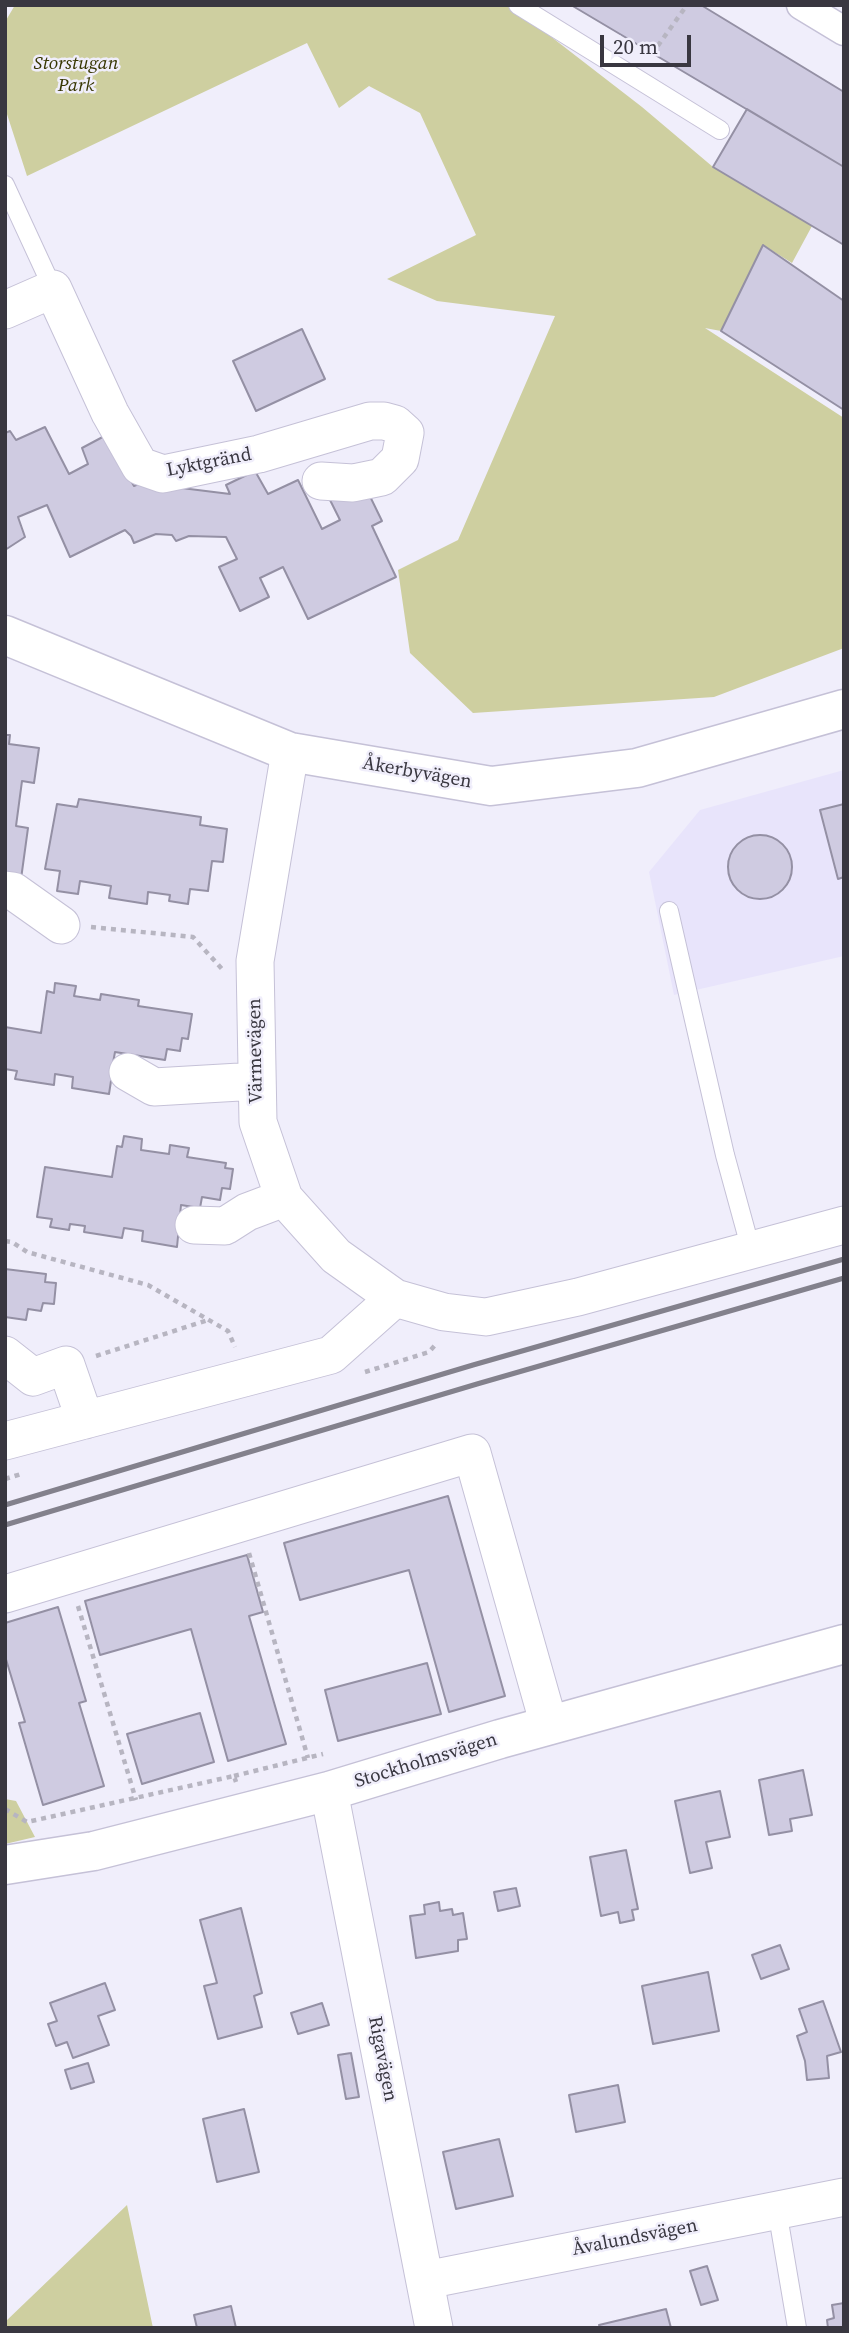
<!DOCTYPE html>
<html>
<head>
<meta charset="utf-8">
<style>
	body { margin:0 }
	#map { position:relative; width:849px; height:2333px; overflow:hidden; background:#f0eefb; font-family:"Source Serif 4",serif }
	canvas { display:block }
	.frame { position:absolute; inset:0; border:7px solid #393740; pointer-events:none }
	.scale { position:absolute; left:600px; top:35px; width:91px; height:32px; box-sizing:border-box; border:4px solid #393740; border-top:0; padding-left:9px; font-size:21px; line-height:24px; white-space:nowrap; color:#393740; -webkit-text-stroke:5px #f0eefb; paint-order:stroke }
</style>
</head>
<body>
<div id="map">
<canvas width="849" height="2333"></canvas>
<div class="frame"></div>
<div class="scale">20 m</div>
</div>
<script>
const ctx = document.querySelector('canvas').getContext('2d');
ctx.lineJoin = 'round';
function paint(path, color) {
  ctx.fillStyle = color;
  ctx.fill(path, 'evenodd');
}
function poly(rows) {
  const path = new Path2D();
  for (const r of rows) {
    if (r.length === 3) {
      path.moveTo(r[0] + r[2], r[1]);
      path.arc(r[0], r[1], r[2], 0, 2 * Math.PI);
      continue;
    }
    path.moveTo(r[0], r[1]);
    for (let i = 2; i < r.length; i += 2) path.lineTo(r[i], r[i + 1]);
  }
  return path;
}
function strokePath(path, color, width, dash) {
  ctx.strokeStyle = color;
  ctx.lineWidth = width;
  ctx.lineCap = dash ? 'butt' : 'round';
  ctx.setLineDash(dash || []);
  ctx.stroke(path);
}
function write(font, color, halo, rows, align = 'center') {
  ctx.font = font + ' "Source Serif 4",serif';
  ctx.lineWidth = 5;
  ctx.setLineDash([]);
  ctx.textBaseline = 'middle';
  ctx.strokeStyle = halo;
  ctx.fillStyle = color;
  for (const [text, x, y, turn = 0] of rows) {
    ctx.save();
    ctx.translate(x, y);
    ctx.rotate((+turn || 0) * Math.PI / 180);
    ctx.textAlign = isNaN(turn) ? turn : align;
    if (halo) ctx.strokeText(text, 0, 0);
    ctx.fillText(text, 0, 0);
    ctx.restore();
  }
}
const built = poly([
	[844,770,844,956,674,995,649,872,700,810]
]);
const green = poly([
	[15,5,510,5,642,107,713,167,812,226,792,263,763,245,721,331,705,328,844,418,844,648,714,697,473,713,410,653,398,570,458,540,555,316,437,301,387,279,476,235,420,113,369,86,339,108,307,43,27,176,5,108,5,22],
	[5,1799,16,1801,35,1837,5,1844],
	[127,2205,153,2328,5,2328,5,2322]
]);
const building = poly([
	[571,5,701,5,844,92,844,167,571,5],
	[747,109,844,167,844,245,713,167,747,109],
	[763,245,844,301,844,410,721,331,763,245],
	[302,329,325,379,256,411,233,361,302,329],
	[45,427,69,474,88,464,82,448,112,432,121,464,134,486,141,483,230,494,226,485,255,471,268,494,298,480,322,529,340,520,329,498,363,482,382,521,372,526,396,577,308,619,283,567,260,578,269,597,240,611,219,567,237,559,226,537,189,536,176,541,172,535,156,534,134,543,131,536,125,530,70,557,47,505,18,517,25,537,5,550,5,433,10,431,16,440,45,427],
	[5,735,10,735,9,744,39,748,34,783,22,781,16,826,28,828,21,879,5,877,5,735],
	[79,799,201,817,200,825,227,829,223,862,212,861,208,891,190,889,188,904,169,901,170,895,148,892,147,904,109,898,111,886,80,881,78,894,57,891,60,871,45,869,57,804,77,807,79,799],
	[844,804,844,877,838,879,820,810,844,804],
	[760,867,32],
	[55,983,76,986,74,996,100,1000,101,994,139,1000,138,1006,192,1014,188,1039,182,1038,180,1051,167,1049,165,1060,115,1052,113,1063,120,1083,111,1081,109,1094,72,1088,73,1077,55,1074,54,1085,15,1079,17,1071,5,1069,5,1027,41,1033,47,991,54,993,55,983],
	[124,1136,142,1139,141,1150,169,1154,170,1145,189,1148,187,1157,226,1163,225,1168,233,1169,230,1189,222,1188,220,1200,202,1197,200,1208,181,1205,177,1247,142,1241,143,1231,124,1228,122,1238,84,1232,85,1226,70,1224,69,1230,50,1227,52,1219,37,1217,45,1167,112,1177,117,1146,122,1147,124,1136],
	[5,1269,46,1274,45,1282,56,1283,54,1304,43,1303,41,1311,28,1309,26,1320,5,1317,5,1269],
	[448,1496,505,1696,449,1712,409,1570,300,1600,284,1543,448,1496],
	[247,1555,263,1612,249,1616,286,1744,228,1761,191,1629,100,1655,85,1601,247,1555],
	[58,1607,86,1701,79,1703,104,1786,43,1805,19,1723,25,1722,5,1656,5,1623,58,1607],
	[427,1663,441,1714,338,1741,325,1690,427,1663],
	[200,1713,214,1762,142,1784,127,1734,200,1713],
	[803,1770,812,1815,790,1819,792,1831,769,1835,759,1780,803,1770],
	[720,1791,730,1837,706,1842,712,1868,690,1873,675,1801,720,1791],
	[626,1850,638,1909,632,1910,634,1920,620,1923,618,1912,601,1916,590,1857,626,1850],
	[516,1888,520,1906,498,1911,494,1892,516,1888],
	[439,1902,440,1911,452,1909,453,1915,463,1913,467,1939,458,1940,458,1951,416,1958,410,1916,425,1914,424,1905,439,1902],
	[241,1908,262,1993,254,1996,262,2027,218,2039,204,1986,217,1983,200,1920,241,1908],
	[780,1945,789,1969,761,1979,752,1955,780,1945],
	[708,1972,719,2031,653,2044,642,1986,708,1972],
	[105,1983,115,2010,98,2016,109,2045,73,2058,67,2042,56,2046,48,2024,57,2021,50,2003,105,1983],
	[823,2001,841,2052,827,2056,829,2078,807,2080,805,2061,797,2036,807,2032,799,2009,823,2001],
	[322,2003,329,2025,298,2034,291,2013,322,2003],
	[351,2053,359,2097,346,2099,338,2055,351,2053],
	[88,2063,94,2082,71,2089,65,2070,88,2063],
	[618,2085,625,2122,576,2132,569,2095,618,2085],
	[244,2109,259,2172,217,2182,203,2119,244,2109],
	[499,2139,513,2196,456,2209,443,2152,499,2139],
	[707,2266,718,2300,701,2305,690,2271,707,2266],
	[844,2303,844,2328,828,2328,827,2320,834,2318,832,2305,844,2303],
	[231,2306,236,2328,197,2328,194,2315,231,2306],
	[666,2309,671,2328,600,2328,599,2325,666,2309]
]);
const path = poly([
	[652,54,687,5],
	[91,927,193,937,222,969],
	[5,1241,12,1242,27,1252,148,1285,228,1331,235,1347],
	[96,1356,208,1320],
	[365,1372,429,1352,437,1343],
	[5,1479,21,1474],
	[249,1553,308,1758],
	[78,1606,136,1800],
	[234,1776,323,1754],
	[5,1809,27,1822,234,1776,236,1782]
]);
const service = poly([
	[518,5,720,130],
	[5,185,53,289],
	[669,911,725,1155,751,1250],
	[777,2210,797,2328]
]);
const pedestrian = poly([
	[801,5,844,31]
]);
const minor = poly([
	[5,310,53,289,110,413,140,466,163,474,259,454,370,421,384,421,395,424,405,433,400,459,382,477,353,483,321,481],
	[290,752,255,961,258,1122,284,1198,336,1256,395,1298,444,1312,486,1317,578,1297,844,1225],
	[5,890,13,891,61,925],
	[128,1072,154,1087,257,1081],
	[194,1225,225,1226,247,1212,284,1198],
	[5,1355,33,1377,66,1365,85,1420],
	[5,1441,331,1355,395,1298],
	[5,1594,472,1453,549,1725],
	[329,1791,434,2328],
	[426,2280,844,2197]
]);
const tertiary = poly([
	[5,635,290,752,491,786,637,768,844,709]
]);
const secondary = poly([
	[5,1865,94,1851,329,1791,500,1739,844,1644]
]);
const rail = poly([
	[5,1505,473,1365,844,1259],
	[5,1525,477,1384,844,1278]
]);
const parkNames = [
	["Storstugan",76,64],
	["Park",76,86]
];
const streetNames = [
	["Lyktgränd",209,463,-11],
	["Åkerbyvägen",417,773,10],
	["Värmevägen",256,1051,-91],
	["Stockholmsvägen",426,1761,-17],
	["Rigavägen",382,2059,79],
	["Åvalundsvägen",635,2238,-11]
];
paint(built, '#e8e4fb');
paint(green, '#cecfa0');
paint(building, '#cfcbe1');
strokePath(building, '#9490a4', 2);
strokePath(service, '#c5c1d7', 20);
strokePath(pedestrian, '#c5c1d7', 31);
strokePath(minor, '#c5c1d7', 39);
strokePath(tertiary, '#c5c1d7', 41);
strokePath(secondary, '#c5c1d7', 41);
strokePath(path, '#b7b5c1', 4.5, [5, 5]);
strokePath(service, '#fff', 18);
strokePath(pedestrian, '#fff', 28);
strokePath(minor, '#fff', 37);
strokePath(tertiary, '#fff', 38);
strokePath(secondary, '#fff', 38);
strokePath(rail, '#83818c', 5);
write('italic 19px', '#373602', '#f0eefb', parkNames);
write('19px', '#393740', '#f0eefb', streetNames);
</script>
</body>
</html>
